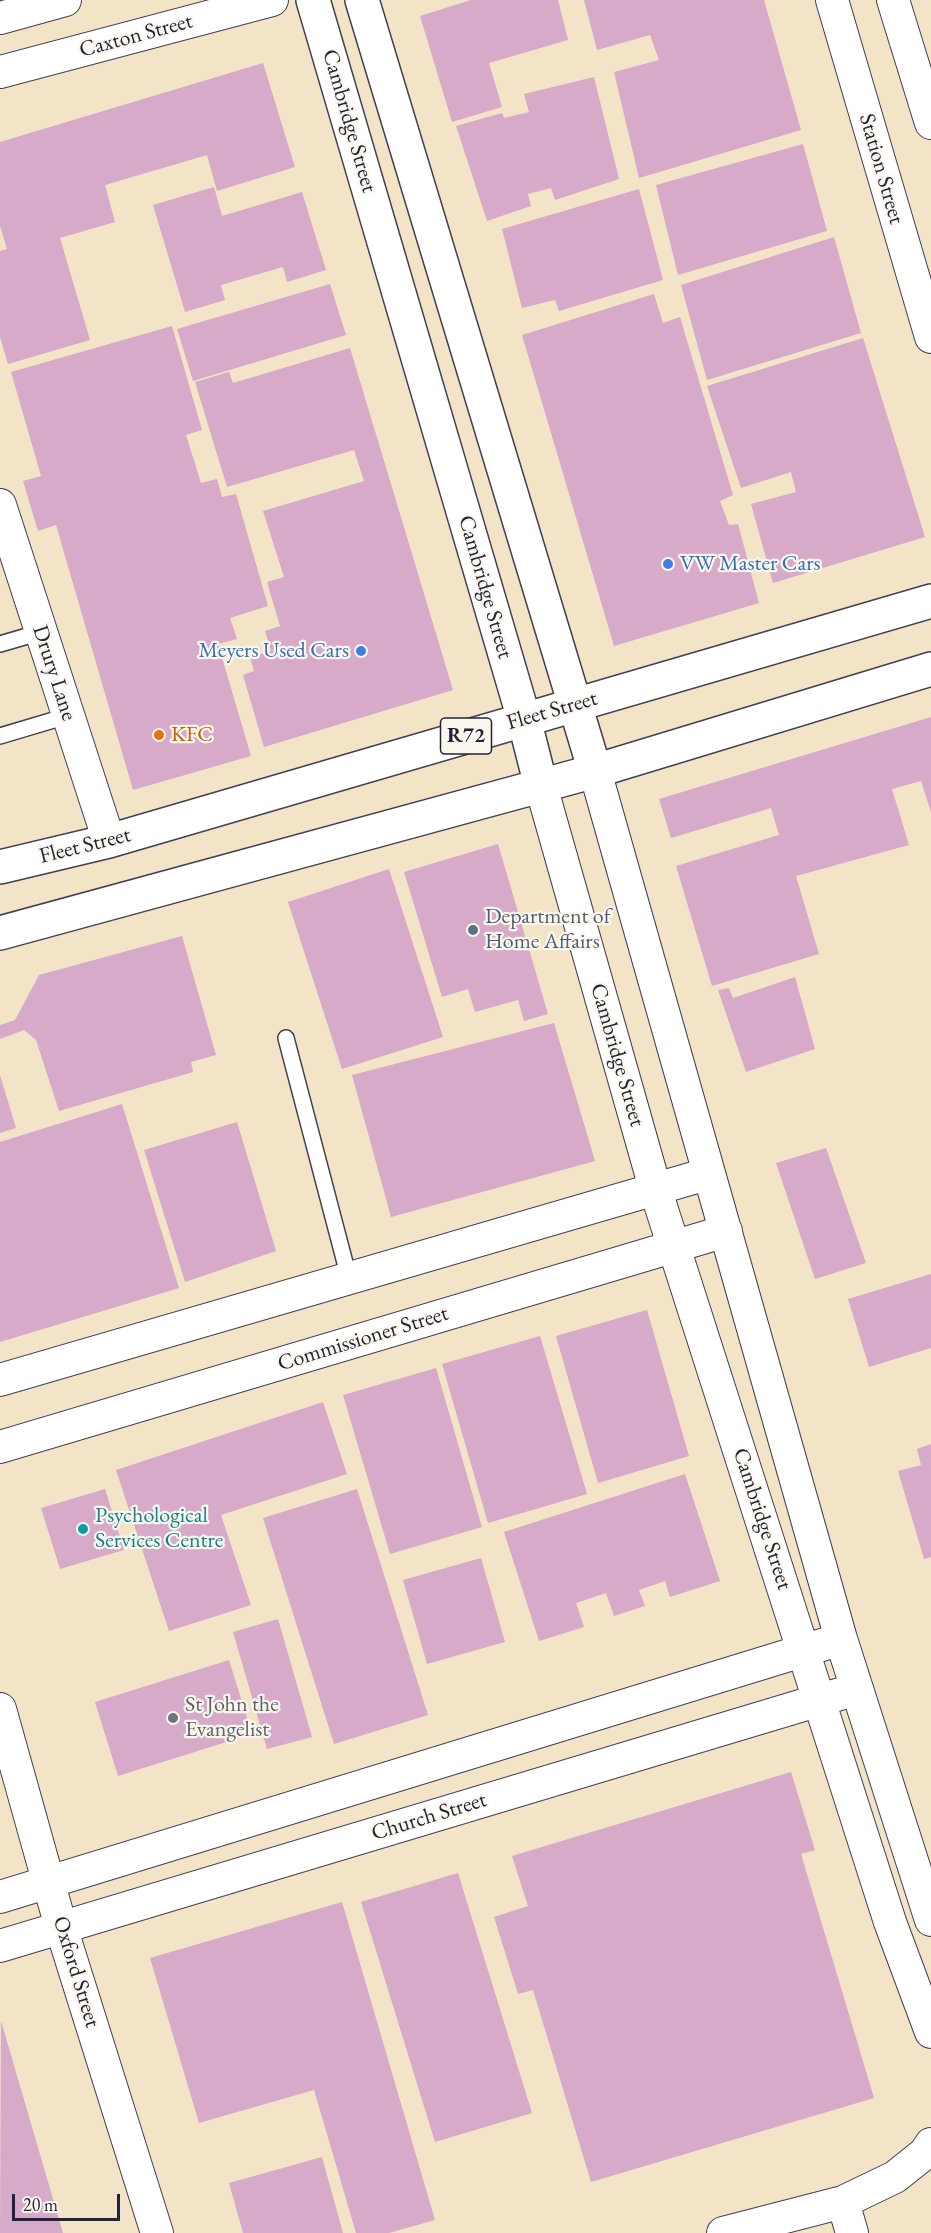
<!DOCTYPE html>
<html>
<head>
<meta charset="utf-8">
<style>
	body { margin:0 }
	#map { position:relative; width:931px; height:2233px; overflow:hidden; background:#f3e3c7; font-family:"EB Garamond",serif }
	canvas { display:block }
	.scale { position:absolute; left:12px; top:2194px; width:108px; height:27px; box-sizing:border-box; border:3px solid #22223b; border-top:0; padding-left:8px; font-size:18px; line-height:21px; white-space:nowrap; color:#22223b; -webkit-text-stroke:4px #fbf7ec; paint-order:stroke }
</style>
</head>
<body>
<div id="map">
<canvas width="931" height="2233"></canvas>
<div class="scale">20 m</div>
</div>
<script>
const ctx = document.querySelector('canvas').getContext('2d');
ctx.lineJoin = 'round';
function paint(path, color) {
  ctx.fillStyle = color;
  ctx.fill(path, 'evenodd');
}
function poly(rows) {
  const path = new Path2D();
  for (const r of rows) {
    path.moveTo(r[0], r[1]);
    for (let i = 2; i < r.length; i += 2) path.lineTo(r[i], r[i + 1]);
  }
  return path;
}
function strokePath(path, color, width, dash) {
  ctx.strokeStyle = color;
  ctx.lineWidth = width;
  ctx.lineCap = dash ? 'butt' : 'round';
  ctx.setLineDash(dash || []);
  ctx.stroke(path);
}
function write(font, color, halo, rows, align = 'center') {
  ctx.font = font + ' "EB Garamond",serif';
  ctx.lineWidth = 4.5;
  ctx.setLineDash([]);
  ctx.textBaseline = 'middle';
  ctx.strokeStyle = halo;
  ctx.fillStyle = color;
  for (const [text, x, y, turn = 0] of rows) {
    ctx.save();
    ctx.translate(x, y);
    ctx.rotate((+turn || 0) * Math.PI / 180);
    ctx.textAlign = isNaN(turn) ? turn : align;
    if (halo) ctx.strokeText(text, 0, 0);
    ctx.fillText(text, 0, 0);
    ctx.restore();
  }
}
const building = poly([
	[471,0,558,0,568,40,489,63,502,107,452,122,420,16],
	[584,0,764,0,801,130,639,178,614,72,659,60,650,35,597,50],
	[263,63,295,167,217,191,207,155,105,185,115,222,60,238,90,340,8,364,0,337,0,251,7,249,0,226,0,142],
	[594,77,619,179,555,200,551,188,528,194,531,206,487,221,456,126,502,113,504,118,529,112,524,94],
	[803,144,827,231,678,275,656,185],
	[214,187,222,216,302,192,326,270,287,282,283,267,221,285,225,300,185,312,153,205],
	[639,189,663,280,559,311,555,300,522,308,502,229],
	[834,237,861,333,707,380,681,285],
	[330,284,346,335,193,381,177,329],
	[654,294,663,323,680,317,733,495,720,501,729,525,738,524,759,603,614,646,522,335],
	[172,326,202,430,186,435,201,483,217,479,222,497,236,494,268,606,230,618,237,639,218,644,251,756,133,790,56,525,38,531,23,481,41,476,11,372],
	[863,338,925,537,773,583,751,504,796,492,791,472,741,488,707,386],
	[350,348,453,690,264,747,243,675,254,671,250,657,271,651,265,631,280,626,267,582,284,577,263,511,364,481,354,450,227,487,195,382,229,372,233,383],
	[931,717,931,812,921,781,892,789,909,845,796,876,819,954,712,986,676,866,779,835,771,808,671,838,659,799],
	[498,844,548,1014,524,1021,518,1000,475,1012,468,989,442,997,404,872],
	[389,869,443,1037,342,1069,288,902],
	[182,936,216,1055,191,1062,193,1072,59,1111,36,1040,24,1030,0,1039,0,1025,15,1020,39,975],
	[795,977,815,1049,746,1072,718,990,729,988,733,998],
	[554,1023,595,1161,391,1217,352,1075],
	[0,1075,16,1128,0,1133],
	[122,1104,179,1288,0,1342,0,1142],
	[237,1122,276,1251,185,1282,144,1150],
	[826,1148,866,1263,815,1279,776,1163],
	[931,1274,931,1348,869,1367,848,1299],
	[647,1310,689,1456,598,1483,556,1336],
	[540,1336,587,1494,488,1523,442,1364],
	[436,1368,482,1527,390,1554,343,1395],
	[323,1402,347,1474,221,1515,251,1605,169,1631,116,1470],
	[931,1444,931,1557,924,1559,898,1471,921,1465,917,1449],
	[685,1474,720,1581,670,1597,665,1581,639,1590,645,1606,614,1616,606,1593,576,1603,584,1627,539,1641,504,1532],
	[105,1489,124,1550,60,1569,41,1508],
	[357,1489,428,1715,334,1744,263,1518],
	[481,1558,505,1642,427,1664,403,1580],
	[278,1619,312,1737,267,1749,233,1632],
	[229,1660,252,1734,118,1776,95,1702],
	[791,1772,815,1850,801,1854,874,2098,591,2182,533,1990,518,1994,494,1917,528,1906,512,1856],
	[458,1873,532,2113,435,2142,361,1902],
	[342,1902,435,2220,389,2233,356,2233,314,2090,199,2123,150,1958],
	[1,2021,63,2233,0,2233],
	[322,2157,343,2233,243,2233,229,2183]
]);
const lane = poly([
	[0,644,41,632],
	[0,736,67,716],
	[286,1038,349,1278]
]);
const street = poly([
	[832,0,931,337],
	[893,0,931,123],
	[0,18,65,0],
	[0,72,272,0],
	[0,505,109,841],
	[595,771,841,1639,931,1920],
	[541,786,655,1188,890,1922,931,2032],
	[0,1380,707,1174],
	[0,1447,726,1231],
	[0,1709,61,1927,157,2233],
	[0,1897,825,1644],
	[0,1946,840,1694],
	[843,2202,852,2233],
	[723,2233,843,2202,895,2177,925,2153,931,2144]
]);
const secondary = poly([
	[313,0,524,719,541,786],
	[362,0,595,771]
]);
const primary = poly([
	[0,867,109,841,931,601],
	[0,933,595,771,931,669]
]);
const markers = [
	[668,564,6,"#3f7fe0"],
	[361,651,6,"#3f7fe0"],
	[159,735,6,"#e8710a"],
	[473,930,6,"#5c6f8a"],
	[83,1529,6,"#0f9aa8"],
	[173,1718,6,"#6b7280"]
];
const shields = [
	[466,736,51]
];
const shieldNames = [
	["R72",466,736]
];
const streetNames = [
	["Caxton Street",136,36,-15],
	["Cambridge Street",349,121,74],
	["Station Street",881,169,74],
	["Cambridge Street",485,587,74],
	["Drury Lane",54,673,72],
	["Fleet Street",552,711,-16],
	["Fleet Street",85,846,-14],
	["Cambridge Street",617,1055,74],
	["Commissioner Street",363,1339,-17],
	["Cambridge Street",762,1519,72],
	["Church Street",429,1817,-17],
	["Oxford Street",76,1972,73]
];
const shopNames = [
	["VW Master Cars",680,564],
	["Meyers Used Cars",349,651,"right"]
];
const foodNames = [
	["KFC",171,735]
];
const serviceNames = [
	["Department of",485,917],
	["Home Affairs",485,942]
];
const cultureNames = [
	["Psychological",95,1516],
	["Services Centre",95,1541]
];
const worshipNames = [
	["St John the",185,1705],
	["Evangelist",185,1730]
];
paint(building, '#d6aac8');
strokePath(lane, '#413f50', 18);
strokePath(street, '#413f50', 34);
strokePath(secondary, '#413f50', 36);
strokePath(primary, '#413f50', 36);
strokePath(lane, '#fff', 15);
strokePath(street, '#fff', 32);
strokePath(secondary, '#fff', 33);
strokePath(primary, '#fff', 33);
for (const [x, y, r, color] of markers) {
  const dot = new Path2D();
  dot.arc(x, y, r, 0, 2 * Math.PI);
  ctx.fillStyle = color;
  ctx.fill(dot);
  strokePath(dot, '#fbf7ec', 2);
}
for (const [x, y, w] of shields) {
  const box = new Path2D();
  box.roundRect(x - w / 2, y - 18, w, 36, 4.5);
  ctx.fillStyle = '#fbf7ec';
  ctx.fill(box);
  strokePath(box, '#22223b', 1.5);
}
write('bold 21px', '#22223b', null, shieldNames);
write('22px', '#22223b', '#fbf7ec', streetNames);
write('22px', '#366cbe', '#fbf7ec', shopNames, 'left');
write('22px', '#c56008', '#fbf7ec', foodNames, 'left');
write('22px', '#4e5e75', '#fbf7ec', serviceNames, 'left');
write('22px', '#0d838f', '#fbf7ec', cultureNames, 'left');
write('22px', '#5b616d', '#fbf7ec', worshipNames, 'left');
</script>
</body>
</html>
